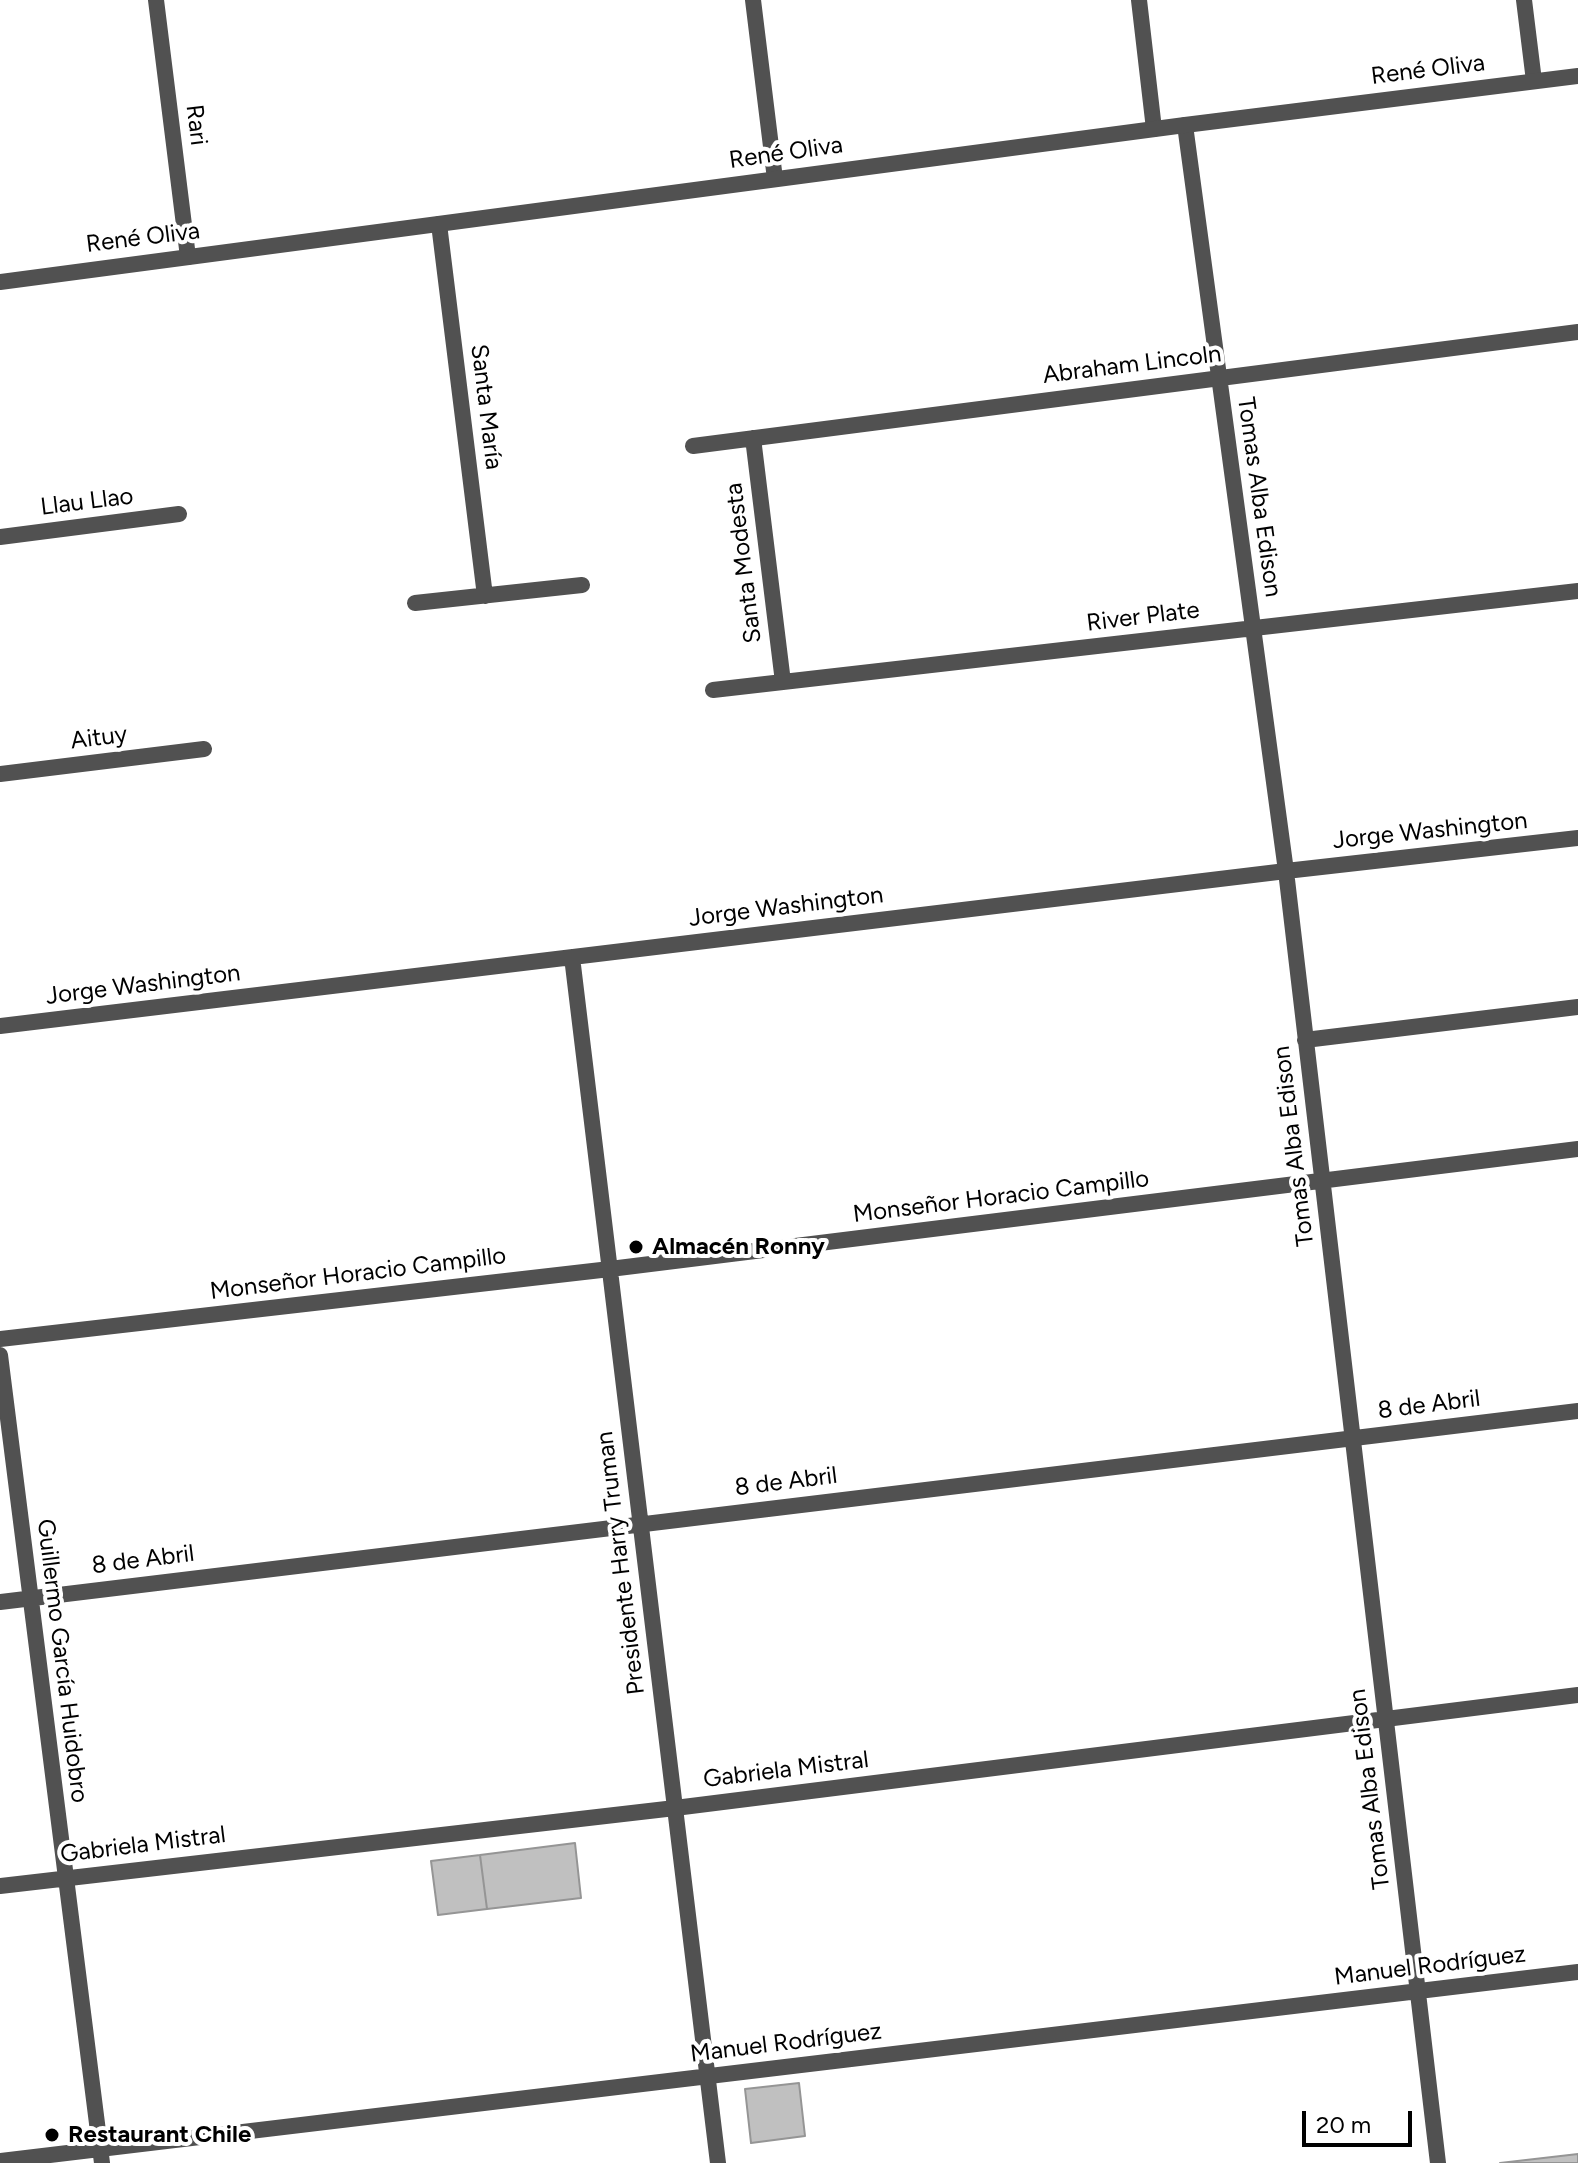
<!DOCTYPE html>
<html>
<head>
<meta charset="utf-8">
<style>
	body { margin:0 }
	#map { position:relative; width:1578px; height:2163px; overflow:hidden; background:#fff; font-family:Figtree,sans-serif }
	canvas { display:block }
	.scale { position:absolute; left:1302px; top:2111px; width:110px; height:36px; box-sizing:border-box; border:4px solid #000; border-top:0; padding-left:10px; font-size:24px; line-height:28px; white-space:nowrap; color:#000; -webkit-text-stroke:6px #fff; paint-order:stroke }
</style>
</head>
<body>
<div id="map">
<canvas width="1578" height="2163"></canvas>
<div class="scale">20 m</div>
</div>
<script>
const ctx = document.querySelector('canvas').getContext('2d');
ctx.lineJoin = 'round';
function paint(path, color) {
  ctx.fillStyle = color;
  ctx.fill(path, 'evenodd');
}
function poly(rows) {
  const path = new Path2D();
  for (const r of rows) {
    path.moveTo(r[0], r[1]);
    for (let i = 2; i < r.length; i += 2) path.lineTo(r[i], r[i + 1]);
  }
  return path;
}
function strokePath(path, color, width, dash) {
  ctx.strokeStyle = color;
  ctx.lineWidth = width;
  ctx.lineCap = dash ? 'butt' : 'round';
  ctx.setLineDash(dash || []);
  ctx.stroke(path);
}
function write(font, color, halo, rows, align = 'center') {
  ctx.font = font + ' Figtree,sans-serif';
  ctx.lineWidth = 8;
  ctx.setLineDash([]);
  ctx.textBaseline = 'middle';
  ctx.strokeStyle = halo;
  ctx.fillStyle = color;
  for (const [text, x, y, turn = 0] of rows) {
    ctx.save();
    ctx.translate(x, y);
    ctx.rotate((+turn || 0) * Math.PI / 180);
    ctx.textAlign = isNaN(turn) ? turn : align;
    if (halo) ctx.strokeText(text, 0, 0);
    ctx.fillText(text, 0, 0);
    ctx.restore();
  }
}
const building = poly([
	[575,1843,581,1898,487,1909,480,1855,575,1843],
	[480,1855,487,1909,438,1915,431,1861,480,1855],
	[799,2083,805,2136,751,2143,745,2089,799,2083],
	[1578,2154,1578,2163,1500,2163,1578,2154]
]);
const minor = poly([
	[156,0,188,257],
	[753,0,775,179],
	[1139,0,1154,129],
	[1524,0,1534,81],
	[1185,125,1286,871,1438,2163],
	[439,224,485,596],
	[753,438,783,682],
	[693,446,1578,332],
	[0,537,179,514],
	[415,603,582,585],
	[713,690,1578,591],
	[0,774,204,749],
	[572,957,718,2163],
	[0,1026,1286,871,1578,838],
	[1305,1040,1578,1007],
	[0,1339,610,1269,1578,1149],
	[0,1355,102,2163],
	[0,1602,1578,1411],
	[0,1886,675,1808,1578,1695],
	[0,2161,1578,1972]
]);
const tertiary = poly([
	[0,282,1185,125,1578,76]
]);
const markers = [
	[636,1247,8,"#000"],
	[52,2135,8,"#000"]
];
const streetNames = [
	["René Oliva",1428,70,-7],
	["Rari",196,125,83],
	["René Oliva",786,153,-8],
	["René Oliva",143,238,-7],
	["Abraham Lincoln",1132,365,-7],
	["Santa María",486,407,83],
	["Tomas Alba Edison",1259,497,82],
	["Llau Llao",87,502,-7],
	["Santa Modesta",744,563,-97],
	["River Plate",1143,617,-7],
	["Aituy",99,738,-7],
	["Jorge Washington",1430,831,-6],
	["Jorge Washington",786,907,-7],
	["Jorge Washington",143,985,-7],
	["Tomas Alba Edison",1294,1146,-97],
	["Monseñor Horacio Campillo",1001,1197,-7],
	["Monseñor Horacio Campillo",358,1274,-7],
	["8 de Abril",1429,1405,-7],
	["8 de Abril",786,1482,-7],
	["8 de Abril",143,1560,-7],
	["Presidente Harry Truman",621,1563,-97],
	["Guillermo García Huidobro",62,1661,83],
	["Gabriela Mistral",786,1770,-7],
	["Tomas Alba Edison",1370,1789,-97],
	["Gabriela Mistral",143,1845,-7],
	["Manuel Rodríguez",1430,1966,-7],
	["Manuel Rodríguez",786,2043,-7]
];
const poiNames = [
	["Almacén Ronny",652,1247],
	["Restaurant Chile",68,2135]
];
paint(building, '#c0c0c0');
strokePath(building, '#959595', 2);
strokePath(minor, '#515151', 16);
strokePath(tertiary, '#515151', 16);
for (const [x, y, r, color] of markers) {
  const dot = new Path2D();
  dot.arc(x, y, r, 0, 2 * Math.PI);
  ctx.fillStyle = color;
  ctx.fill(dot);
  strokePath(dot, '#fff', 3);
}
write('24px', '#000', '#fff', streetNames);
write('bold 24px', '#000', '#fff', poiNames, 'left');
</script>
</body>
</html>
